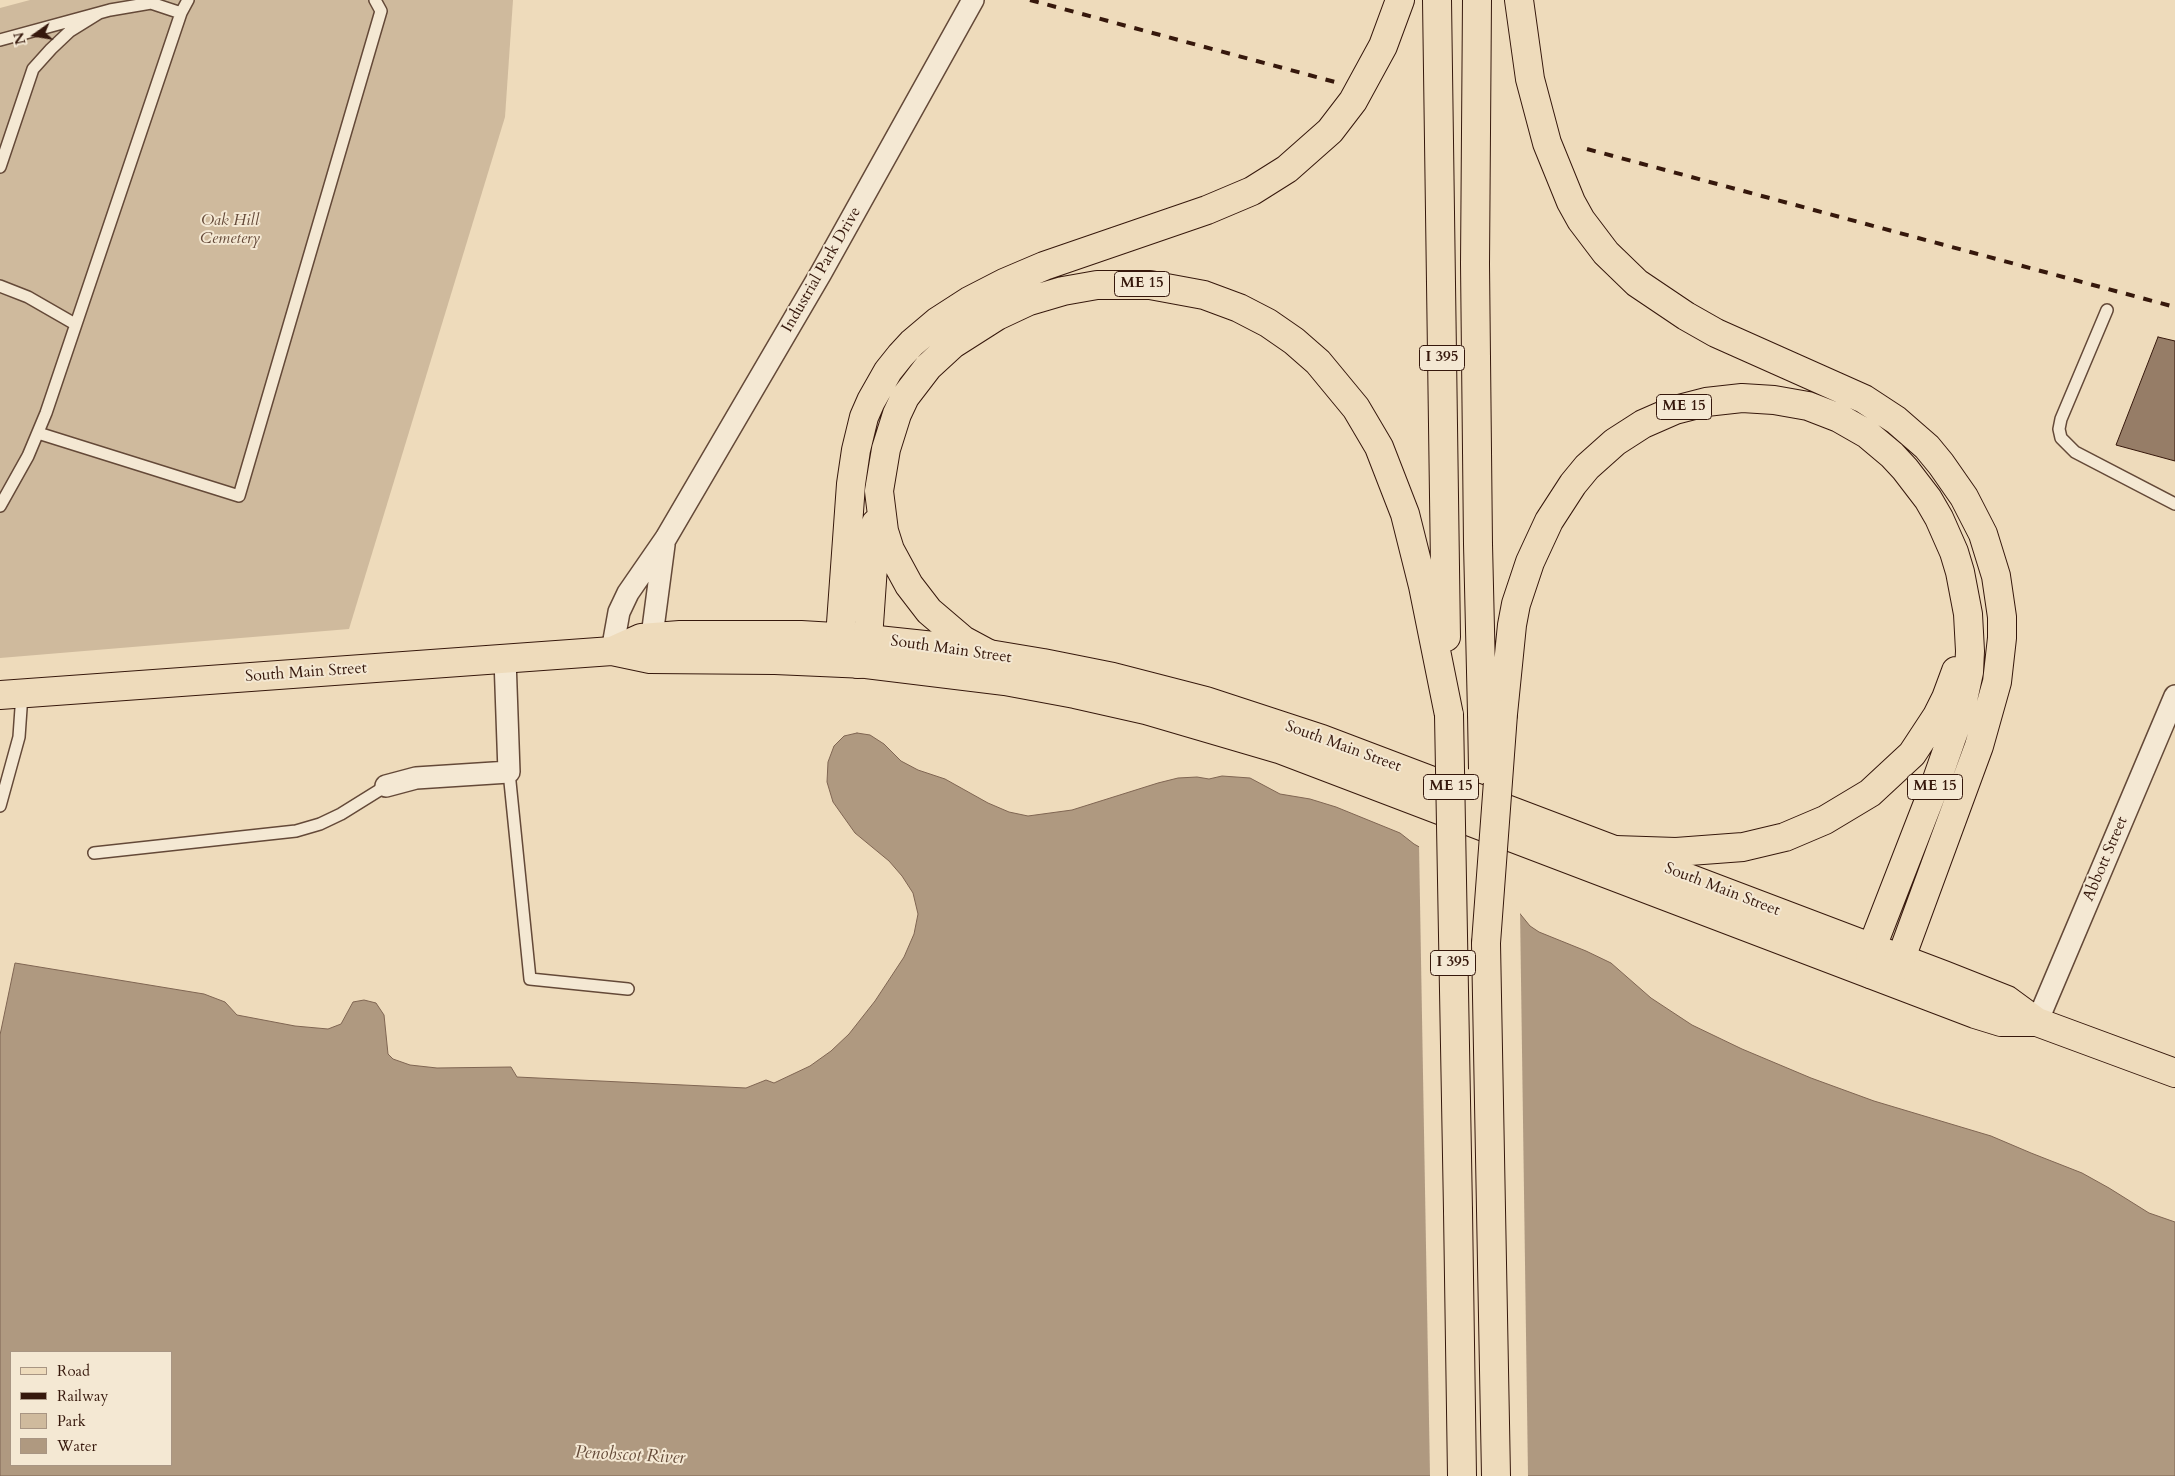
<!DOCTYPE html>
<html>
<head>
<meta charset="utf-8">
<style>
	body { margin:0 }
	#map { position:relative; width:2175px; height:1476px; overflow:hidden; background:#eedbbb; font-family:Cardo,serif }
	canvas { display:block }
	.legend { position:absolute; left:10px; top:1351px; width:162px; height:115px; box-sizing:border-box; background:#f4e8d3; border:1px solid #a89583; margin:0; padding:6px 9px; list-style:none; font-size:15px; color:#36180c }
	.legend li { display:flex; align-items:center; gap:10px; height:25px }
	.legend b { width:25px; border:1px solid #a89583 }
	.north { position:absolute; left:10px; top:10px; width:50px; height:50px; -webkit-text-stroke:4px #f4e8d3; paint-order:stroke; rotate:257deg; font-size:14px; font-weight:700; line-height:20px; text-align:center; color:#36180c }
	.north::after { content:''; display:block; margin:auto; width:18px; height:22px; background:#36180c; clip-path:polygon(50% 0,100% 100%,50% 72%,0 100%) }
</style>
</head>
<body>
<div id="map">
<canvas width="2175" height="1476"></canvas>
<ul class="legend">
<li><b style="height:6px;background:#eedbbb"></b>Road</li>
<li><b style="height:6px;background:#36180c"></b>Railway</li>
<li><b style="height:14px;background:#cfba9d"></b>Park</li>
<li><b style="height:14px;background:#af9980"></b>Water</li>
</ul>
<div class="north">N</div>
</div>
<script>
const ctx = document.querySelector('canvas').getContext('2d');
ctx.lineJoin = 'round';
function paint(path, color) {
  ctx.fillStyle = color;
  ctx.fill(path, 'evenodd');
}
function poly(rows) {
  const path = new Path2D();
  for (const r of rows) {
    path.moveTo(r[0], r[1]);
    for (let i = 2; i < r.length; i += 2) path.lineTo(r[i], r[i + 1]);
  }
  return path;
}
function strokePath(path, color, width, dash) {
  ctx.strokeStyle = color;
  ctx.lineWidth = width;
  ctx.lineCap = dash ? 'butt' : 'round';
  ctx.setLineDash(dash || []);
  ctx.stroke(path);
}
function write(font, color, halo, rows, align = 'center') {
  ctx.font = font + ' Cardo,serif';
  ctx.lineWidth = 4;
  ctx.setLineDash([]);
  ctx.textBaseline = 'middle';
  ctx.strokeStyle = halo;
  ctx.fillStyle = color;
  for (const [text, x, y, turn = 0] of rows) {
    ctx.save();
    ctx.translate(x, y);
    ctx.rotate((+turn || 0) * Math.PI / 180);
    ctx.textAlign = isNaN(turn) ? turn : align;
    if (halo) ctx.strokeText(text, 0, 0);
    ctx.fillText(text, 0, 0);
    ctx.restore();
  }
}
const green = poly([
	[30,0,513,0,505,117,349,629,0,658,0,8]
]);
const water = poly([
	[857,733,870,735,884,744,901,761,918,770,945,779,988,803,1009,812,1028,816,1072,810,1158,783,1178,778,1197,777,1209,779,1222,776,1250,778,1280,794,1310,799,1336,807,1400,833,1414,844,1475,878,1517,910,1530,926,1539,932,1586,951,1611,963,1651,998,1692,1025,1742,1049,1811,1078,1874,1101,1991,1136,2031,1153,2082,1173,2109,1188,2149,1213,2175,1222,2175,1476,0,1476,0,1035,15,963,204,994,225,1002,237,1015,295,1026,328,1029,341,1024,353,1002,364,1000,376,1003,384,1015,388,1054,393,1059,410,1065,437,1068,511,1067,517,1077,746,1088,766,1080,774,1083,810,1066,831,1051,849,1034,875,1001,904,957,914,934,918,914,913,893,902,876,889,861,855,833,833,802,827,782,828,762,834,746,844,736,857,733],
	[11,1352,171,1352,171,1465,11,1465,11,1352]
]);
const pier = poly([
	[1419,844,1476,876,1520,909,1528,1476,1430,1476]
]);
const building = poly([
	[2158,337,2175,341,2175,461,2116,445,2158,337]
]);
const lane = poly([
	[0,40,110,10,151,3,181,13],
	[0,167,33,69,51,49,70,31,99,13],
	[0,286,28,297,75,324],
	[2107,310,2061,419,2059,429,2061,438,2075,452,2175,504],
	[38,433,239,496,381,11,375,0],
	[0,506,28,456,46,413,181,13,188,0],
	[509,772,530,979,628,989],
	[0,806,19,737,22,694],
	[94,853,296,831,320,824,341,814,386,786]
]);
const street = poly([
	[612,651,619,612,628,593,666,538,821,273,973,0],
	[650,651,664,545],
	[386,786,416,778,509,772,505,659],
	[2037,1022,2175,696]
]);
const primary = poly([
	[612,651,641,638,680,635,801,635,868,639,953,648,1043,663,1113,677,1206,701,1322,739,1944,975,2007,1000,2037,1022,2175,1073],
	[0,695,612,651,650,659,775,660,866,664,1005,681,1075,694,1146,710,1279,749,1975,1014,2001,1022,2037,1022]
]);
const highway = poly([
	[1437,0,1446,637],
	[1477,0,1475,264,1478,544,1482,714],
	[1519,0,1530,79,1547,143,1571,202,1581,220,1606,253,1637,283,1686,316,1716,333,1864,399,1896,420,1927,447,1941,464,1964,497,1983,534,1996,576,2002,617,2002,638,1997,682,1979,746,1901,958,1894,970,1885,979],
	[989,654,963,640,929,611,909,585,890,550,884,531,879,491,886,449,897,414,905,397,928,367,953,344,997,316,1029,301,1063,291,1097,285,1150,285,1204,295,1239,308,1268,323,1294,341,1318,362,1356,408,1379,447,1405,514,1423,586,1449,715],
	[845,663,841,651,840,637,851,484,856,450,864,417,871,401,888,371,900,356,912,343,938,321,969,301,1004,283,1044,266,1207,210,1252,191,1287,169,1330,131,1353,101,1383,46,1400,0],
	[858,664,864,652,868,639,876,523],
	[1503,714,1512,625,1516,604,1530,562,1549,521,1573,484,1587,467,1615,442,1643,424,1675,410,1706,402,1742,398,1774,400,1808,406,1839,418,1867,434,1892,455,1905,469,1928,499,1939,518,1954,552,1960,572,1968,614,1970,651,1969,672,1960,714,1935,785,1872,947,1870,961,1871,974],
	[1615,850,1676,852,1743,847,1785,837,1825,820,1870,793,1912,754,1937,716,1946,698,1956,671],
	[1486,943,1496,1476],
	[1458,1211,1462,1476]
]);
const rail = poly([
	[1030,0,1335,82],
	[1587,149,2175,307]
]);
const highwayBridge = poly([
	[1482,714,1483,769],
	[1449,715,1458,1211],
	[1486,943,1503,714]
]);
const shields = [
	[1142,284,55],
	[1442,358,45],
	[1684,407,55],
	[1451,787,55],
	[1935,787,55],
	[1453,963,45]
];
const shieldNames = [
	["ME 15",1142,284],
	["I 395",1442,358],
	["ME 15",1684,407],
	["ME 15",1451,787],
	["ME 15",1935,787],
	["I 395",1453,963]
];
const parkNames = [
	["Oak Hill",230,221],
	["Cemetery",230,239]
];
const streetNames = [
	["Industrial Park Drive",822,270,-60],
	["South Main Street",951,650,8],
	["South Main Street",306,673,-4],
	["South Main Street",1343,747,20],
	["Abbott Street",2106,859,-67],
	["South Main Street",1722,890,21]
];
const waterNames = [
	["Penobscot River",630,1456,3]
];
paint(green, '#cfba9d');
paint(water, '#af9980');
strokePath(water, '#7f6552', 1);
paint(pier, '#eedbbb');
paint(building, '#967d67');
strokePath(building, '#36180c', 1);
strokePath(lane, '#644938', 14);
strokePath(street, '#644938', 24);
strokePath(primary, '#36180c', 30);
strokePath(highway, '#36180c', 30);
strokePath(lane, '#f4e8d3', 11);
strokePath(street, '#f4e8d3', 21);
strokePath(primary, '#eedbbb', 28);
strokePath(highway, '#eedbbb', 28);
strokePath(rail, '#36180c', 4, [9, 9]);
strokePath(highwayBridge, '#36180c', 30, []);
strokePath(highwayBridge, '#eedbbb', 28);
for (const [x, y, w] of shields) {
  const box = new Path2D();
  box.roundRect(x - w / 2, y - 12.5, w, 25, 4);
  ctx.fillStyle = '#f4e8d3';
  ctx.fill(box);
  strokePath(box, '#36180c', 1);
}
write('bold 15px', '#36180c', null, shieldNames);
write('italic 16px', '#644938', '#f4e8d3', parkNames);
write('16px', '#36180c', '#f4e8d3', streetNames);
write('italic 18px', '#664c3a', '#f4e8d3', waterNames);
</script>
</body>
</html>
